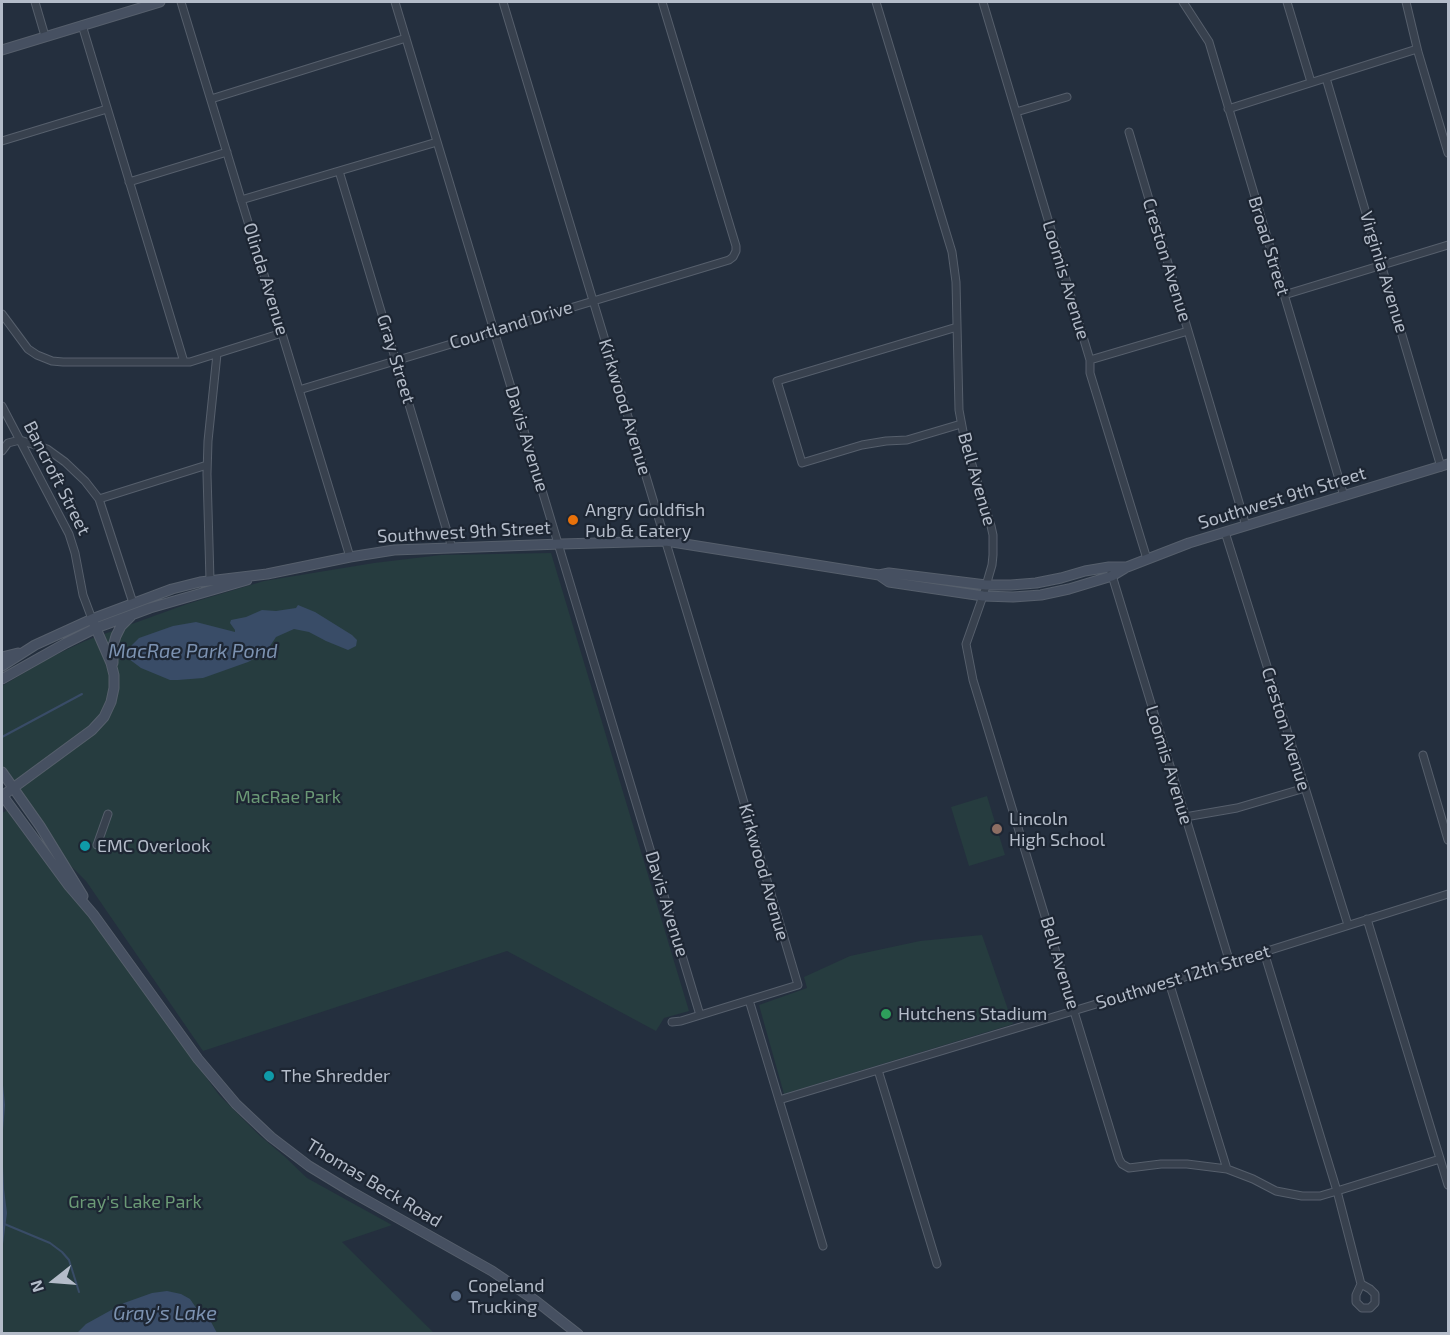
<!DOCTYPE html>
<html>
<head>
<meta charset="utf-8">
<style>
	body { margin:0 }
	#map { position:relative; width:1450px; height:1335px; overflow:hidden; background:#242f3e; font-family:"Exo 2",sans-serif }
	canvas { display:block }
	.frame { position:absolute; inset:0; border:3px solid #b4bcc9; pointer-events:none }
	.north { position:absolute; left:24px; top:1251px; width:60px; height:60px; -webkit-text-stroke:4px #1d2633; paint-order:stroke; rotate:253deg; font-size:16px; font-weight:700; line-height:24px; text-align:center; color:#b4bcc9 }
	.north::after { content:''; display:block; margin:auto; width:21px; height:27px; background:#b4bcc9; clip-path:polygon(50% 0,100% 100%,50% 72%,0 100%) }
</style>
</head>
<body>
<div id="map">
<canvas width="1450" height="1335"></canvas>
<div class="frame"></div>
<div class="north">N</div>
</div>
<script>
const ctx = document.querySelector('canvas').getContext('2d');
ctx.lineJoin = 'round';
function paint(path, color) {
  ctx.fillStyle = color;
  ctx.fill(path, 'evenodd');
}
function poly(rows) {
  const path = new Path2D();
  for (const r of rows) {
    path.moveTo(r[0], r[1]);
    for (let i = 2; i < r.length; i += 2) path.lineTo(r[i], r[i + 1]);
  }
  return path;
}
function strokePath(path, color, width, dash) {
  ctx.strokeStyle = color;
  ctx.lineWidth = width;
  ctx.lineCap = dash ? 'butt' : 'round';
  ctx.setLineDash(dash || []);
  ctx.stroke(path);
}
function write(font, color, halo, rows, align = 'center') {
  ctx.font = font + ' "Exo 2",sans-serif';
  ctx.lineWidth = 4.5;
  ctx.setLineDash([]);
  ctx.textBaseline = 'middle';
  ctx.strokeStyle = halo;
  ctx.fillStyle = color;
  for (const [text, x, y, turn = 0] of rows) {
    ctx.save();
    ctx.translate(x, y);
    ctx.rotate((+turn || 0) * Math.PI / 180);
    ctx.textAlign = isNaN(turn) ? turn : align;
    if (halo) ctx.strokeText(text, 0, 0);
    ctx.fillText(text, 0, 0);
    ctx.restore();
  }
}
const green = poly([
	[551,553,689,1011,664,1018,656,1031,507,951,203,1051,86,881,66,861,2,767,2,686,49,658,85,641,187,604,264,581,374,563,441,555],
	[987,796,1005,855,969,866,951,807],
	[8,810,10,815,50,869,84,909,219,1095,259,1135,284,1156,307,1178,392,1225,342,1242,434,1333,2,1333,2,813],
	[982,935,1013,1024,784,1094,759,1005,807,988,804,977,850,956,920,941]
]);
const water = poly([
	[298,605,315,612,352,635,357,640,356,646,348,650,326,641,309,632,294,629,276,637,270,646,263,654,248,662,203,678,178,680,170,680,141,668,125,656,127,650,139,638,173,626,196,622,235,632,235,630,230,623,231,620,246,617,262,610,276,611,296,608],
	[2,998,2,1075,5,1105,2,1143,4,1189,7,1213,2,1252],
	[167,1291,181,1294,190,1299,199,1312,210,1320,217,1333,77,1333,86,1324,124,1303,152,1293]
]);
const stream = poly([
	[2,737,82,694],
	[2,1223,50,1243,62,1252,69,1260,79,1292]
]);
const street = poly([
	[35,2,45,36],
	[181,2,350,557],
	[395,2,700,1015],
	[503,2,721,725,798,985,681,1021,672,1022],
	[876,2,952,252,956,282,959,410,965,442,991,526,993,535,993,555,992,565,983,596,966,644,973,680,1119,1159,1122,1164,1129,1168,1161,1164,1187,1164,1227,1169,1253,1179,1276,1191,1302,1196,1320,1196,1337,1191,1440,1159],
	[983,2,1090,360,1090,373,1147,559],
	[1183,2,1209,42,1344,496],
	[1287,2,1311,82],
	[1406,2,1418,52,1448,153],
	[82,25,184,362],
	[1326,78,1441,467],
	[211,99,406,38],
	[1228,109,1417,49],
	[1016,112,1067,97],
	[1129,132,1246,526],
	[2,141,107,109],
	[339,171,452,548],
	[129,182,227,152],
	[241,200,437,142],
	[1284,295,1448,245],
	[2,314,28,349,37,355,52,361,63,362,190,362,282,333],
	[957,327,777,381,802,463,862,445,886,441,907,440,961,424],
	[1090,360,1188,331],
	[299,390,729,260,733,257,736,251,736,246,662,2],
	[2,406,69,534,75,553,83,595,92,619],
	[2,451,8,443,20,440,47,449,65,462,85,481,99,499,133,603],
	[99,499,207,465],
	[1225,532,1348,925],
	[1111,572,1230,963],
	[210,580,207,474,208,441,217,354],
	[1423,755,1448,840],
	[1185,817,1237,808,1305,788],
	[97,845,108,814],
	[1367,919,1448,1185],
	[1264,952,1337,1191,1361,1284],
	[1169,982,1227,1169],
	[749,1000,823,1246],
	[878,1070,937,1264],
	[779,1100,1169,982,1448,894],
	[1361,1284,1370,1289,1375,1294,1375,1303,1370,1308,1362,1308,1356,1302,1356,1295,1361,1284]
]);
const secondary = poly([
	[2,50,160,2],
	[879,575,889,582,983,596,1013,597,1041,595,1069,589,1112,576,1127,567,1189,543,1448,464],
	[2,657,18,653],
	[113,663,113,646,116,636,121,626,131,616],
	[2,666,35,645,92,619,172,589,200,582,267,574,350,557,394,550,561,544,666,541,879,575,889,573,986,585,1011,585,1036,583,1061,578,1085,571,1109,567,1127,567],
	[2,679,66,643,96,628,150,608,247,580],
	[2,772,40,826,83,896],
	[2,795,69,886,93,914,198,1059,236,1104,271,1137,309,1166,350,1191,492,1271,536,1301,578,1334],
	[2,796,92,730,104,717,111,702,114,688,114,675,111,663,94,624]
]);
const markers = [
	[573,520,6,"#e8710a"],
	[997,829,6,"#8d6e63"],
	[85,846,6,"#0f9aa8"],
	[886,1014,6,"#2e9e5b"],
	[269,1076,6,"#0f9aa8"],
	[456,1296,6,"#5c6f8a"]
];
const streetNames = [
	["Broad Street",1269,246,73],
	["Creston Avenue",1167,260,73],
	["Virginia Avenue",1384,272,73],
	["Olinda Avenue",266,279,73],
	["Loomis Avenue",1066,280,73],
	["Courtland Drive",511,325,-17],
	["Gray Street",396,359,73],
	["Kirkwood Avenue",625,407,73],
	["Davis Avenue",527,439,73],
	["Bancroft Street",57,478,63],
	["Bell Avenue",977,479,74],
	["Southwest 9th Street",1282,498,-17],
	["Southwest 9th Street",464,532,-3],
	["Creston Avenue",1286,729,73],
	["Loomis Avenue",1169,765,73],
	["Kirkwood Avenue",764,872,74],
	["Davis Avenue",667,904,73],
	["Bell Avenue",1060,963,73],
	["Southwest 12th Street",1183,977,-17],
	["Thomas Beck Road",374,1183,31]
];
const poiNames = [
	["Angry Goldfish",585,510],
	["Pub & Eatery",585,531],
	["Lincoln",1009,819],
	["High School",1009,840],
	["EMC Overlook",97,846],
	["Hutchens Stadium",898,1014],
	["The Shredder",281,1076],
	["Copeland",468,1286],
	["Trucking",468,1307]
];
const parkNames = [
	["MacRae Park",288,797],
	["Gray's Lake Park",135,1202]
];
const waterNames = [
	["MacRae Park Pond",193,651],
	["Gray's Lake",165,1313]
];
paint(green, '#263c3f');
paint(water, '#394c67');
strokePath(stream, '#394c67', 2);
strokePath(street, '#565f6c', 9);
strokePath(secondary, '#565f6c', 11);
strokePath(street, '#38414e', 7);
strokePath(secondary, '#465061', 9);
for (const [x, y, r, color] of markers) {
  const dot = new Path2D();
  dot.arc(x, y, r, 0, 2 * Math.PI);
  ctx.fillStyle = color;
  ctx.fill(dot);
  strokePath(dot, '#1d2633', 2);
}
write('18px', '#b4bcc9', '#1d2633', streetNames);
write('18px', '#b4bcc9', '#1d2633', poiNames, 'left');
write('18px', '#6b9a76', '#1d2633', parkNames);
write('italic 20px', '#7c92b1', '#1d2633', waterNames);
</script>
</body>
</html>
